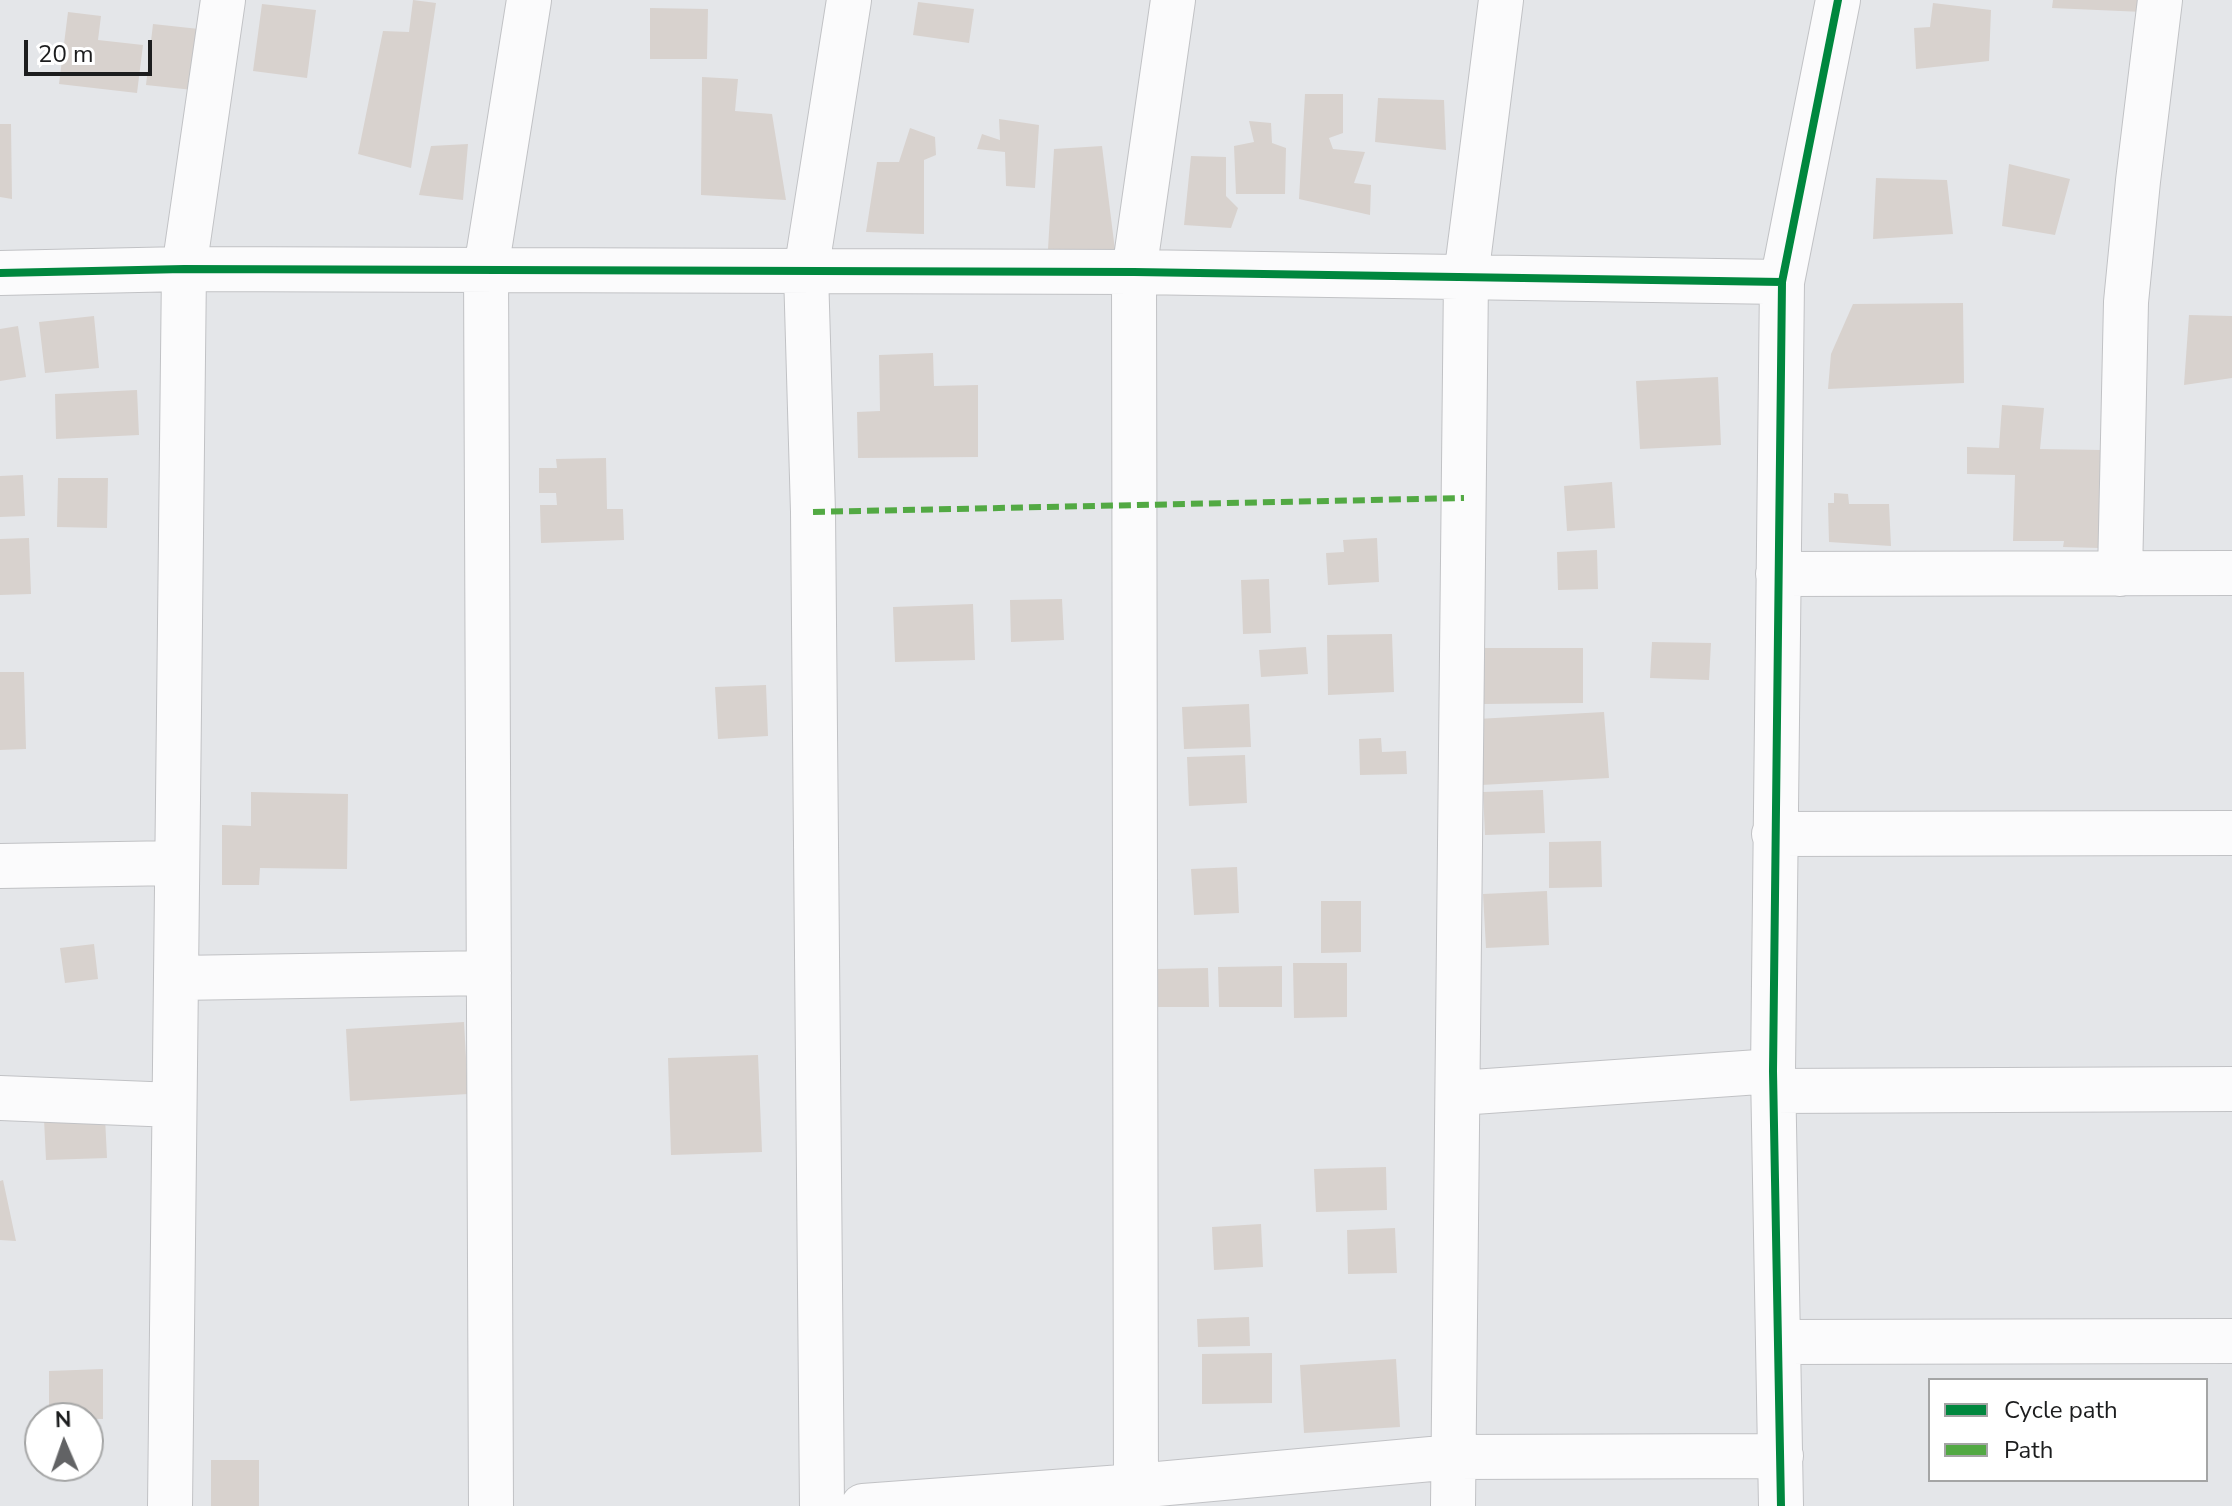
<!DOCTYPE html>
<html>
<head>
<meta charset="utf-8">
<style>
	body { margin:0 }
	#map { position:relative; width:2232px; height:1506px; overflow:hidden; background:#e4e6e9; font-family:"Nunito Sans",sans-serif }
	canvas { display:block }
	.legend { position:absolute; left:1928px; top:1378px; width:280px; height:104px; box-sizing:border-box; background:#fff; border:2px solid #a4a5a5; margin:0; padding:10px 14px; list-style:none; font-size:24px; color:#1c1d1e }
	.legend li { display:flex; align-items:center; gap:16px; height:40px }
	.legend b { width:40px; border:2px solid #a4a5a5 }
	.north { position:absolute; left:24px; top:1402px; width:80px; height:80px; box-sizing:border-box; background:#fff; border:2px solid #a4a5a5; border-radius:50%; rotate:358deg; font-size:22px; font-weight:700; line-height:32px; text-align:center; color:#1c1d1e }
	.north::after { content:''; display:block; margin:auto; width:28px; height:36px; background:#626365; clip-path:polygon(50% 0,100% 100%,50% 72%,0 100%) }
	.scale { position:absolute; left:24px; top:40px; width:128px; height:36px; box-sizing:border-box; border:4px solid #1c1d1e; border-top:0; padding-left:10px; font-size:24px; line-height:28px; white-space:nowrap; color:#1c1d1e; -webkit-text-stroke:6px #fff; paint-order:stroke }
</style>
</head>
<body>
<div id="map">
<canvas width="2232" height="1506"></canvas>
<ul class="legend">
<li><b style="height:10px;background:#00873e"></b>Cycle path</li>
<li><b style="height:10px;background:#52a943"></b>Path</li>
</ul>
<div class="north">N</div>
<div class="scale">20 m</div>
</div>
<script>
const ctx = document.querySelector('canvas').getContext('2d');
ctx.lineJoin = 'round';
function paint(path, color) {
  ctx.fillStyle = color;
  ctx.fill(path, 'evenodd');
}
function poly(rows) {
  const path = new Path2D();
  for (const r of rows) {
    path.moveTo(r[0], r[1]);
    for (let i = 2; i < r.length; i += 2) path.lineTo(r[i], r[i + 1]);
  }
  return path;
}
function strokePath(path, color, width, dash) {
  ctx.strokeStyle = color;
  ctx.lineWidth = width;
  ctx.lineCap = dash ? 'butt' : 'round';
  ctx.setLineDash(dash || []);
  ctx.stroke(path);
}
const building = poly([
	[413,0,436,3,411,168,358,154,383,31,409,32],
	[2053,0,2143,0,2143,12,2052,8],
	[918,2,974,9,969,43,913,35],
	[1933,3,1991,10,1989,61,1916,69,1914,28,1930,27],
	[262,4,316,10,307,78,253,71],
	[650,8,708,9,707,59,650,59],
	[68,12,101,16,98,40,143,45,137,93,59,84],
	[153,24,199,29,193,90,146,85],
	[702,77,738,79,735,111,772,114,786,200,701,195],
	[1305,94,1343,94,1343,133,1329,138,1333,149,1365,152,1354,183,1371,185,1370,215,1299,199],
	[1378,98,1444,100,1446,150,1375,142],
	[999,119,1039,125,1035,188,1006,186,1005,152,977,149,982,134,1000,140],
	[1249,121,1271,123,1272,143,1286,148,1285,194,1236,194,1234,146,1254,142],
	[0,124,11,124,12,199,0,197],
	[910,128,935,137,936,155,924,160,924,234,866,232,877,162,899,162],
	[468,144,463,200,419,195,431,146],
	[1102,146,1115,250,1048,249,1054,149],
	[1191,156,1226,157,1226,196,1238,208,1231,228,1184,225],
	[2009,164,2070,179,2055,235,2002,226],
	[1876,178,1947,180,1953,234,1873,239],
	[1963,303,1964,383,1828,389,1831,354,1853,304],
	[2189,315,2232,316,2232,378,2184,385],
	[94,316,99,368,45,373,39,322],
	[18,326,26,377,0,381,0,329],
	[933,353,934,386,978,385,978,457,858,458,857,412,880,411,879,355],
	[1718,377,1721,445,1640,449,1636,381],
	[137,390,139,435,56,439,55,394],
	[2002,405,2044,408,2040,449,2102,450,2099,548,2063,547,2064,541,2013,541,2015,475,1967,474,1967,447,1999,448],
	[606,458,607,509,623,509,624,540,541,543,540,505,557,505,556,493,539,493,539,468,557,468,556,459],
	[23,475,25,516,0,517,0,476],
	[58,478,108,478,107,528,57,527],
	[1612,482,1615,528,1567,531,1564,486],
	[1834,493,1848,494,1849,504,1889,504,1891,546,1829,542,1828,503,1834,503],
	[29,538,31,594,0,595,0,539],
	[1377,538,1379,582,1328,585,1326,553,1344,552,1343,540],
	[1597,550,1598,589,1558,590,1557,552],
	[1269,579,1271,633,1243,634,1241,580],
	[1062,599,1064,640,1011,642,1010,600],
	[973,604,975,660,895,662,893,607],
	[1392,634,1394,692,1328,695,1327,635],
	[1652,642,1711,643,1709,680,1650,678],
	[1306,647,1308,674,1261,677,1259,650],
	[1483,648,1583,648,1583,703,1484,704],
	[0,672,24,672,26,749,0,750],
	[766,685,768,736,718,739,715,687],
	[1249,704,1251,747,1184,749,1182,707],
	[1604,712,1609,778,1481,785,1477,719],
	[1381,738,1382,752,1406,751,1407,774,1360,775,1359,739],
	[1245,755,1247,803,1189,806,1187,757],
	[1543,790,1545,833,1485,835,1483,792],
	[251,792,348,794,347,869,260,868,259,885,222,885,222,825,251,826],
	[1601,841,1602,887,1549,888,1549,842],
	[1237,867,1239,913,1194,915,1191,869],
	[1547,891,1549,945,1486,948,1483,894],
	[1321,901,1361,901,1361,952,1321,953],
	[94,944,98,979,65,983,60,948],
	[1293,963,1347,963,1347,1017,1294,1018],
	[1282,966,1282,1007,1219,1007,1218,967],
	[1208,968,1209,1007,1157,1007,1157,969],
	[464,1022,468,1094,350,1101,346,1029],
	[758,1055,762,1152,671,1155,668,1058],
	[105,1117,107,1158,46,1160,44,1119],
	[1386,1167,1387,1210,1316,1212,1314,1169],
	[3,1180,16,1241,0,1240,0,1181],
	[1261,1224,1263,1267,1214,1270,1212,1227],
	[1395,1228,1397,1273,1348,1274,1347,1230],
	[1249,1317,1250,1346,1198,1347,1197,1319],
	[1272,1353,1272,1403,1202,1404,1202,1354],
	[1396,1359,1400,1427,1304,1433,1300,1365],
	[103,1369,103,1419,49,1418,49,1371],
	[211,1460,259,1460,259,1506,211,1506]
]);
const minor = poly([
	[0,273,184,269,1134,272,1782,282],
	[1778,574,2232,573],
	[2120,574,2126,302,2138,181,2160,0],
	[1774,834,2232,833],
	[0,866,177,863],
	[177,978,489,973],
	[1773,1091,2232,1089],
	[1459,1093,1773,1071],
	[0,1098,174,1105],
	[1780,1342,2232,1341],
	[170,1506,184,269,223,0],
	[491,1506,486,269,529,0],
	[822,1506,813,512,806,272,849,0],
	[863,1506,1136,1486,1453,1457,1781,1456],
	[1136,1506,1134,272,1173,0],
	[1453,1506,1466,277,1501,0],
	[1781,1506,1773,1071,1782,282,1838,0]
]);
const quiet = poly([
	[813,512,1464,498]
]);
const cycleway = poly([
	[0,273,184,269,1134,272,1782,282],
	[1781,1506,1773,1071,1782,282,1838,0]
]);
paint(building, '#d8d2ce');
strokePath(minor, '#c1c2c5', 46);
strokePath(minor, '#fbfbfc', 44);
strokePath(quiet, '#52a943', 6, [12, 6]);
strokePath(cycleway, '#00873e', 8);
</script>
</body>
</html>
